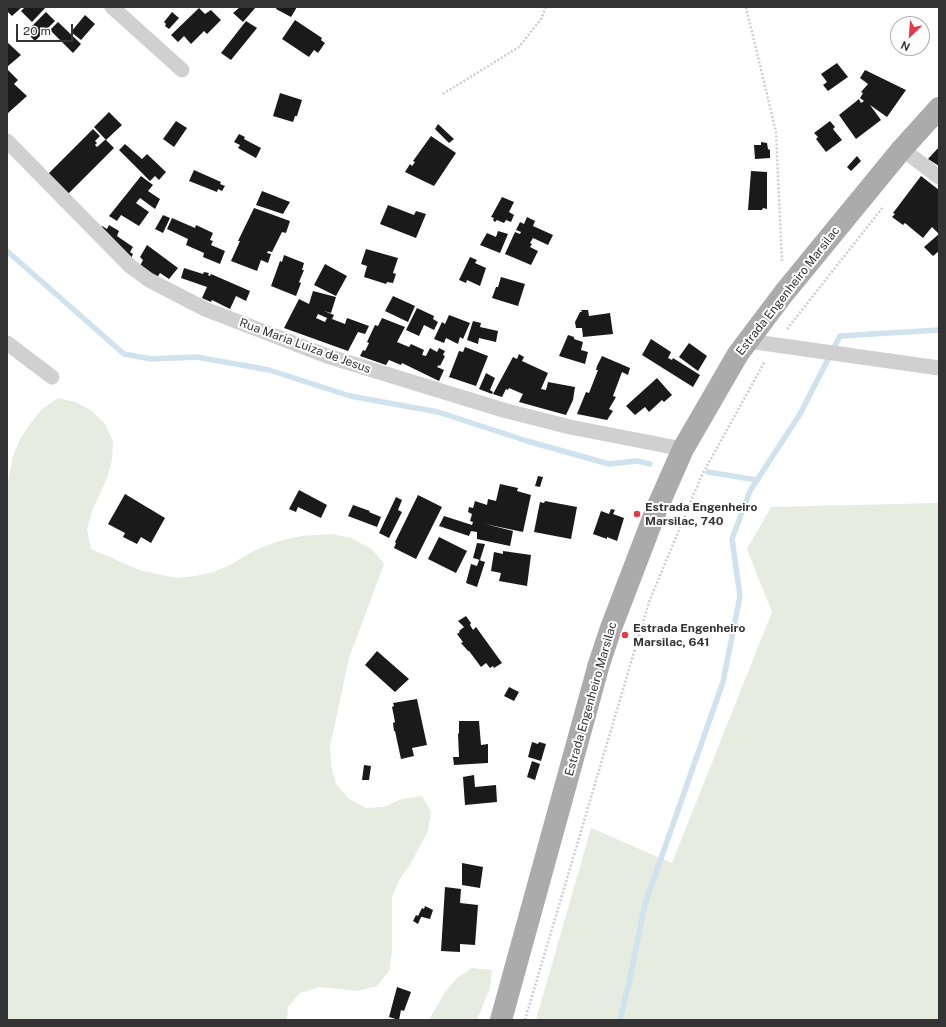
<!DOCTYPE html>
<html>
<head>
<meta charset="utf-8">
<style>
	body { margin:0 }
	#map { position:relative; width:946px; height:1027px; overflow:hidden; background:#fff; font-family:"Public Sans",sans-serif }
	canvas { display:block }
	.frame { position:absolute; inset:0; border:8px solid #333; pointer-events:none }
	.north { position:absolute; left:890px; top:16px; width:40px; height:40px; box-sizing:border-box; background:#fff; border:1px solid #adadad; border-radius:50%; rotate:205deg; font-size:11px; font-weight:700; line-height:16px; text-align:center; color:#333 }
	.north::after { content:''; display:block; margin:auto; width:14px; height:18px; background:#e63946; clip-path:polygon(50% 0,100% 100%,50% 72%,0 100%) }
	.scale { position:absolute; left:16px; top:24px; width:57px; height:18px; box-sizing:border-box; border:2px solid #333; border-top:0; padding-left:5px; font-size:12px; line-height:14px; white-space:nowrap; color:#333; -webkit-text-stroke:3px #fff; paint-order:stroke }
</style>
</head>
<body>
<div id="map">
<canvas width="946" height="1027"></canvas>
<div class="frame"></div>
<div class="north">N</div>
<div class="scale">20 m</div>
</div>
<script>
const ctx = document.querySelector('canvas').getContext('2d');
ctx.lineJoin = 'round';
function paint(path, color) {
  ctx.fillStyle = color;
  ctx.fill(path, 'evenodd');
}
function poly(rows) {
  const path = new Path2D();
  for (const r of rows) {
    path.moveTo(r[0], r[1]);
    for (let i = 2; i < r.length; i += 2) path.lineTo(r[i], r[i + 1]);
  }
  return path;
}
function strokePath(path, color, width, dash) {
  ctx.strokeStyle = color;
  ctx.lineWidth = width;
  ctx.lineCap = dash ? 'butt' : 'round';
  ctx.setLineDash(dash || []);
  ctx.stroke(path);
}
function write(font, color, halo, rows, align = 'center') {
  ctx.font = font + ' "Public Sans",sans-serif';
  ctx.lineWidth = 4;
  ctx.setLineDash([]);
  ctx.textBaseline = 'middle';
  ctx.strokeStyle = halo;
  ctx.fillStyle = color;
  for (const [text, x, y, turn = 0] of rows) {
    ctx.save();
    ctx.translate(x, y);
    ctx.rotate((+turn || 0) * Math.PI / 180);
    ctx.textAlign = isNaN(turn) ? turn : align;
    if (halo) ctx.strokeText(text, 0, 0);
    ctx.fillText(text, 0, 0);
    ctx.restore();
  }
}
const green = poly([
	[58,398,76,402,92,411,105,424,113,441,112,460,107,478,92,511,87,529,91,549,142,571,177,578,195,576,214,572,232,564,248,554,265,546,283,540,301,536,332,534,351,538,372,549,384,564,349,658,330,747,331,766,336,784,348,798,366,808,384,807,402,799,422,796,431,812,428,831,410,865,399,880,392,897,392,952,389,971,377,986,358,991,320,987,300,993,288,1007,287,1020,7,1020,7,488,13,456,20,439,30,424,42,409],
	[939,503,939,1020,536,1020,591,828,672,863,772,612,747,549,771,507],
	[472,968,492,970,490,988,477,1020,429,1020,445,992,457,978]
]);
const stream = poly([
	[7,251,124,354,151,359,197,357,269,370,350,396,438,412,527,441,609,464,637,461,650,464],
	[708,472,757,480],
	[620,1020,630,978,645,904,723,682,740,596,732,539,750,491,800,414,840,336,939,330]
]);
const building = poly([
	[7,7,22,7,12,16,7,11],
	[25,7,46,7,32,22,21,11],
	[240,7,256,7,243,22,233,13],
	[277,7,297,7,291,17,276,9],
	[199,8,205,14,211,10,221,20,207,34,204,31,191,44,184,36,178,42,171,35],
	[46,12,55,21,35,41,26,32],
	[172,12,179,18,169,29,165,26,166,24,164,22],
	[85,15,95,24,81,40,71,32],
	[295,20,322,38,321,40,325,43,318,53,314,50,309,57,282,39],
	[246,21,257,28,231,60,221,53],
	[58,22,81,44,73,53,50,30],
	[7,42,21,55,7,67],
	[837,63,848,77,828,91,823,85,827,82,821,74],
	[7,69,18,80,14,84,27,96,7,114],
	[865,70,906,90,887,117,870,105,881,120,856,139,839,115,859,99,861,103,864,101,860,98,863,93,861,92,868,84,860,78],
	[280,93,302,100,297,116,295,116,293,122,273,116],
	[109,112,122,125,106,140,114,148,67,195,48,174,93,129,100,136,95,141,97,143,95,145,97,147,106,139,106,140,94,127],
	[176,121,187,128,174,147,163,139],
	[830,121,835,127,833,129,842,140,826,152,816,139,818,137,814,133],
	[438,124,454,139,449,143,435,129],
	[239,134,245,137,244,139,261,148,256,158,238,148,240,145,234,142],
	[431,136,456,153,434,186,405,172,410,164,412,166,415,162,413,161],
	[761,142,767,143,768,149,770,150,770,158,755,159,754,145,761,145],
	[125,144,142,159,147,154,166,172,159,180,155,176,150,181,119,150],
	[939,147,939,166,928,159],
	[857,156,861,161,851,171,847,167],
	[194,170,221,182,220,184,225,186,222,191,218,189,217,192,189,181],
	[751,171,767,172,767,209,763,208,762,210,748,210],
	[141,176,153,185,148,191,160,199,155,209,140,198,136,203,149,212,139,226,121,215,117,221,109,216],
	[921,176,939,190,939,251,933,256,924,247,939,234,932,227,923,238,905,223,903,225,892,217,895,214,893,213],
	[262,191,290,202,283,214,256,205],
	[502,197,514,202,509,212,514,215,511,222,506,220,504,223,497,220,495,222,493,220,494,218,491,217],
	[388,205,414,215,416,211,426,214,416,238,380,224],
	[254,208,290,221,286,233,282,232,272,252,268,251,267,253,271,254,268,263,261,260,257,271,231,261,240,241,238,241],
	[163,215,170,218,163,233,155,229],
	[527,217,535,221,533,226,553,235,548,245,533,238,530,243,532,244,530,247,538,251,531,265,505,254,515,232,520,234,521,232,516,230,520,222,524,224],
	[172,218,195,228,196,225,213,233,210,240,213,241,211,245,225,251,220,264,203,257,204,253,186,245,188,239,167,229],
	[109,225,119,231,117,236,133,247,130,252,133,254,131,258,98,230,102,226,107,229],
	[498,231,508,234,500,253,480,245,487,233,496,237],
	[147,245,178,268,169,279,160,273,157,278,139,268,143,260,140,257],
	[366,249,398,258,393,273,396,274,393,283,387,282,386,284,364,277,367,266,361,264],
	[284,255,304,263,302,270,304,270,299,282,301,283,296,296,271,286,280,261,282,262],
	[470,257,477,260,475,263,486,268,480,286,467,280,466,283,459,280],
	[325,264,347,276,336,296,314,285],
	[184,268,203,274,204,272,209,273,208,275,210,276,211,274,250,291,246,301,236,296,230,309,212,300,211,302,202,298,207,287,181,278],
	[501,277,525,284,518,306,492,298,496,287,498,287],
	[313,291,336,297,331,313,324,311,334,315,332,319,345,324,347,318,369,326,365,334,358,332,348,351,284,328,299,299,309,304],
	[318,314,327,318,325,322,316,318],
	[393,296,415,306,408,322,385,311],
	[417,308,434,316,433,319,438,322,434,330,424,325,419,336,406,330],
	[581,310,588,310,589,316,610,313,613,334,583,337,582,328,576,328,575,322,580,312,582,312],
	[449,315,470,323,463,339,460,337,458,344,446,338,444,343,434,339,442,322,445,324],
	[382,318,405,327,397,342,409,347,411,344,424,350,422,355,426,356,430,348,437,352,439,348,445,351,443,355,445,356,440,366,439,365,437,367,444,370,439,381,402,363,401,365,389,360,386,365,360,356,363,350,365,351,369,343,367,342,375,325,378,326],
	[473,321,481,323,480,327,498,331,496,342,479,338,478,344,467,340],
	[568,335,574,337,574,339,583,342,581,350,588,352,585,364,559,356],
	[651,339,671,352,668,358,672,360,673,358,700,375,693,387,642,355],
	[689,343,707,356,698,371,679,357],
	[465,347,488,356,476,386,449,377,459,351,463,352],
	[519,354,524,357,522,361,548,373,541,389,546,390,548,382,575,387,573,400,566,415,519,402,523,394,509,388,508,390,506,389,502,397,493,394,513,357,517,359],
	[602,356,630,368,628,375,622,372,613,396,616,397,609,409,613,411,607,420,577,414,586,392,589,393,598,370,596,370,597,366],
	[486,373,495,378,490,390,493,392,492,394,479,389],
	[657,378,672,395,664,402,662,400,649,412,645,407,635,415,626,406],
	[538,476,543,477,540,487,535,486],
	[500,484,518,488,517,491,531,495,523,532,485,524,513,531,510,546,477,539,477,532,471,531,469,536,439,526,444,516,472,525,473,522,470,521,472,514,468,512,469,507,473,508,475,501,487,505,488,499,496,501],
	[299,490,327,505,321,518,298,507,296,512,289,509],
	[125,494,165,518,151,543,141,537,137,544,123,537,125,533,108,524],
	[418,495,442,507,416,559,394,548,396,543,395,542],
	[396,497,402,500,398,510,402,512,389,538,379,533],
	[545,501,577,507,571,539,534,532,540,502,544,503],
	[353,505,370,511,369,512,381,517,377,527,348,516],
	[611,509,615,510,613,514,624,518,617,541,607,537,607,539,593,534,601,511,609,514],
	[439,537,467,551,456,573,428,559],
	[477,543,485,544,480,560,473,558],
	[503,551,531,555,527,586,499,581,501,573,491,571,494,552,503,554],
	[479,560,485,562,477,587,466,583,471,564,477,566],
	[466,616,471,623,470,625,473,630,476,627,502,663,494,668,493,666,490,668,486,663,481,667,469,651,468,651,461,643,463,642,457,634,460,632,459,631,464,627,458,621],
	[377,651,409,679,395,692,365,665],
	[509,687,519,692,514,701,504,696],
	[417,699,427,745,412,748,414,756,401,759,395,731,394,731,393,723,395,722,392,707,394,706,393,703],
	[459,721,479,721,481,745,488,744,488,763,454,765,453,757,459,757,458,734,459,733],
	[532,742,538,744,539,742,546,744,541,761,528,757],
	[532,761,540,764,535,780,527,777],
	[364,765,371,766,369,780,362,780],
	[474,775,475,787,496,785,497,802,465,805,463,777],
	[462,863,483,867,480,888,462,885],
	[445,887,461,889,460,903,478,905,475,945,460,944,460,952,441,951],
	[425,906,433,910,430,919,422,917,421,917,418,924,413,921,416,915,418,916,422,908,424,909],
	[397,987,411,992,404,1011,401,1010,399,1020,389,1017]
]);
const path = poly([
	[746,7,776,132,782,263],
	[443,94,519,47,541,19,546,7],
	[787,329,883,207],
	[525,1020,649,602,701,477,765,361]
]);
const minor = poly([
	[112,7,182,70],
	[7,141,130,266,149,280,205,309,327,356,503,410,570,427,683,449],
	[902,149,939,177],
	[748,341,939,368],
	[7,343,52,377]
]);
const primary = poly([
	[501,1020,599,664,611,628,657,508,683,449,738,354,784,293,902,149,939,108]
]);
const markers = [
	[637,514,4,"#e63946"],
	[625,635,4,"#e63946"]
];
const streetNames = [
	["Estrada Engenheiro Marsilac",788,291,-52],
	["Rua Maria Luiza de Jesus",305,346,20],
	["Estrada Engenheiro Marsilac",591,699,-74]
];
const poiNames = [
	["Estrada Engenheiro",645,507],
	["Marsilac, 740",645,521],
	["Estrada Engenheiro",633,628],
	["Marsilac, 641",633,642]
];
paint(green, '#e6ecdf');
strokePath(stream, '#cfe2ee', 5.5);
paint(building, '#1a1a1a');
strokePath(path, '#cdcdcd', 2.5, [2, 2]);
strokePath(minor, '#d0d0d0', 15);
strokePath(primary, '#ababab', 22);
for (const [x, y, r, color] of markers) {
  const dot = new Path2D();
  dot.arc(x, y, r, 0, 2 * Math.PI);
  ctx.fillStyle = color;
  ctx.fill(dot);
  strokePath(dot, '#fff', 1.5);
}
write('12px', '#333', '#fff', streetNames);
write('bold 12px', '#333', '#fff', poiNames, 'left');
</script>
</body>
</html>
